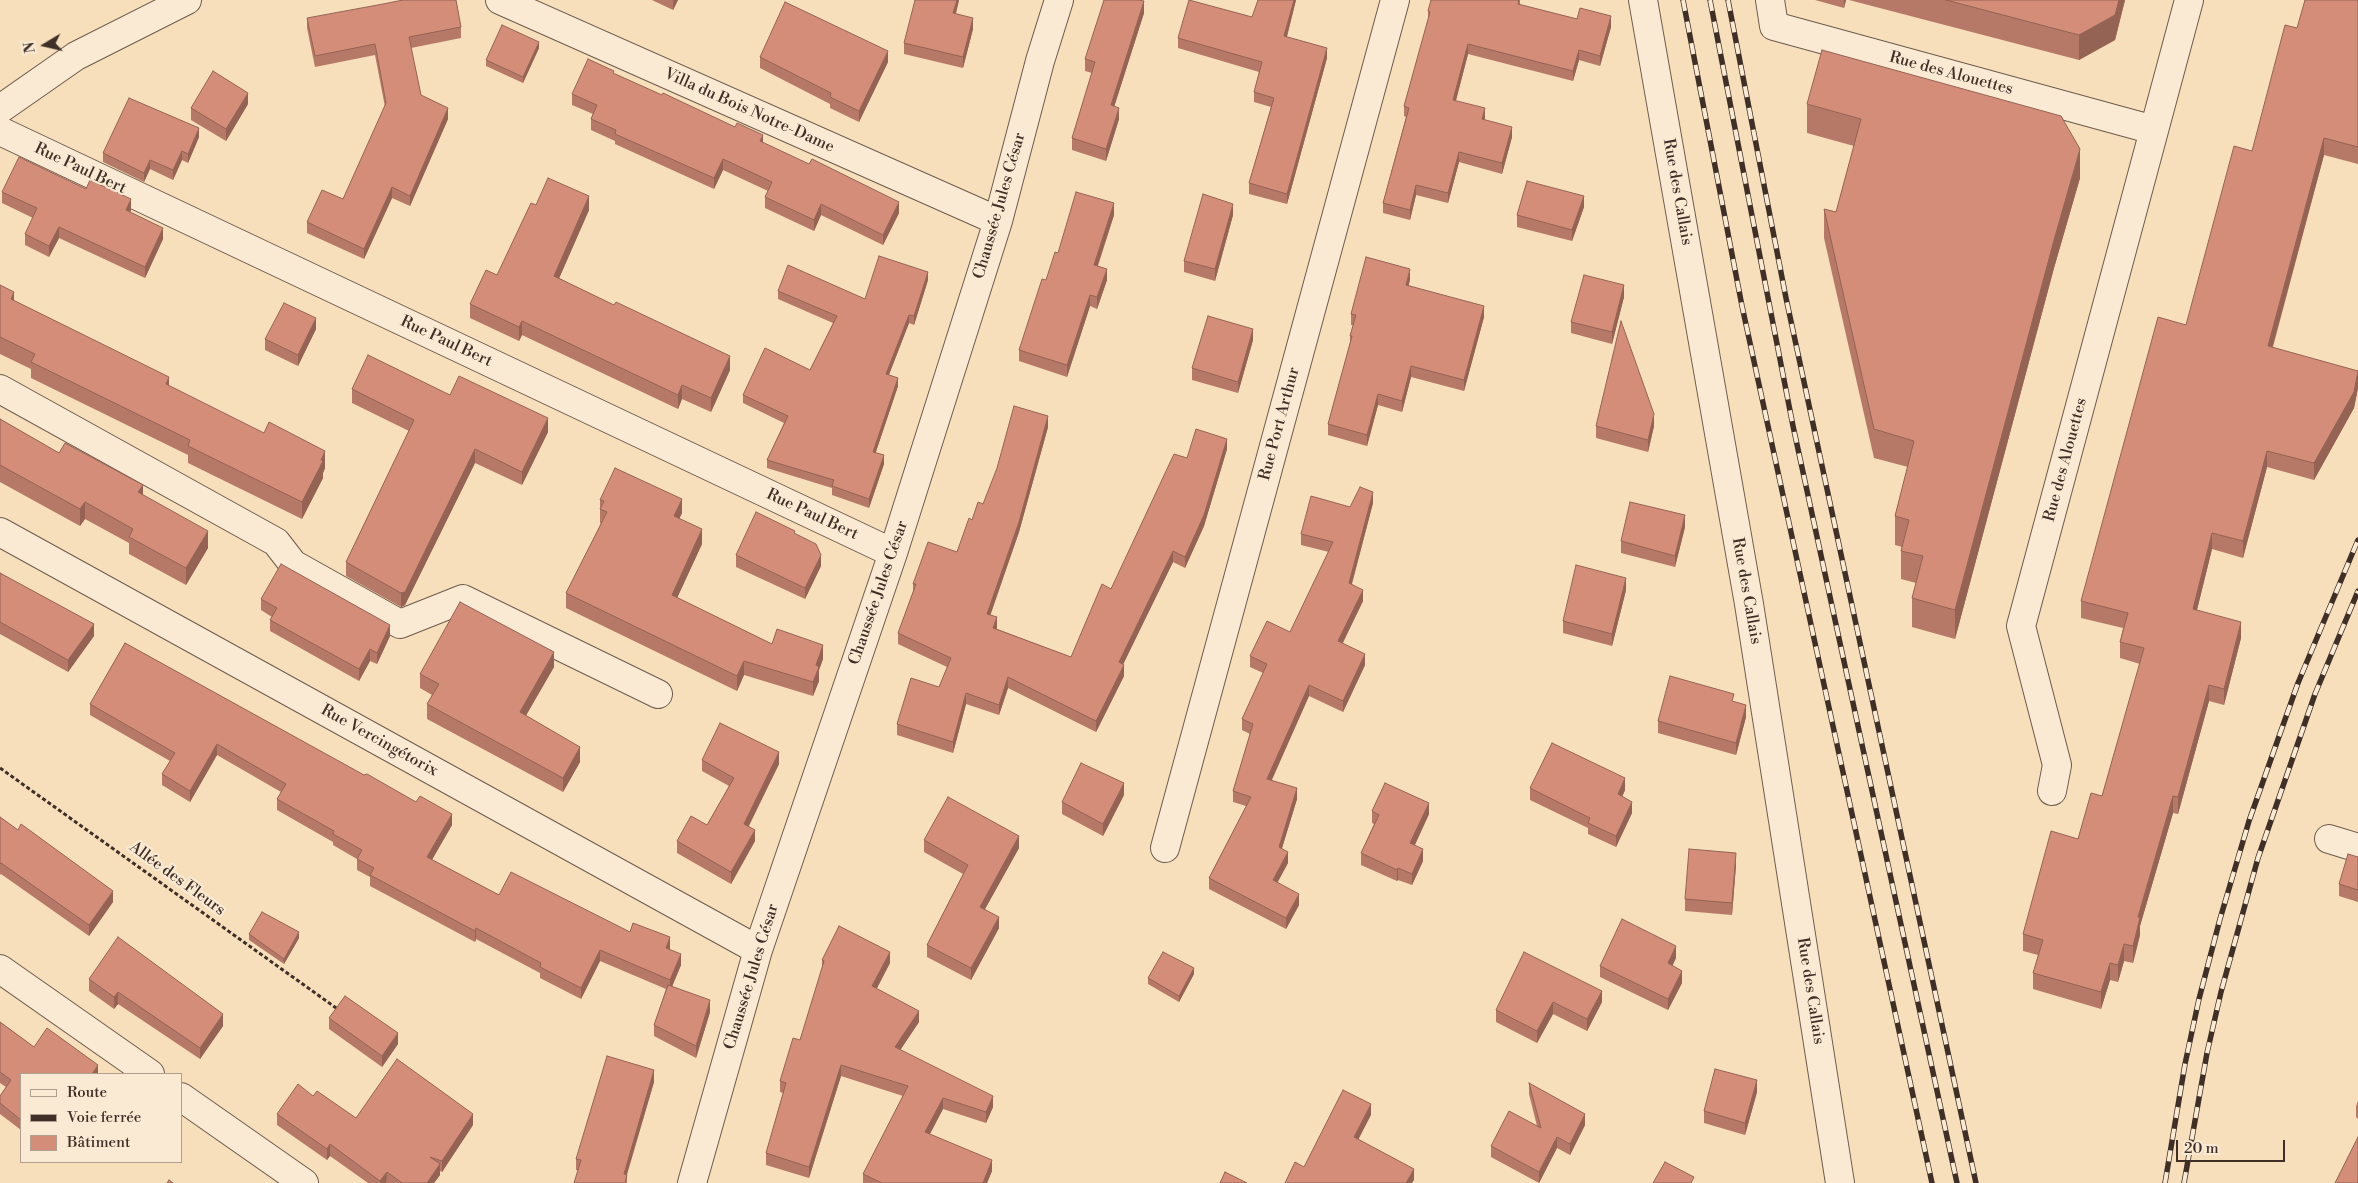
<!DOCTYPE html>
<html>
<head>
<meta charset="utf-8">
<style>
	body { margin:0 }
	#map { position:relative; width:2358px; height:1183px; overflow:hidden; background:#f7dfbc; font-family:"Libre Bodoni",serif }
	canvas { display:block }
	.legend { position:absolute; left:20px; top:1073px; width:162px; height:90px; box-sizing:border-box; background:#faead3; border:1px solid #af9f8e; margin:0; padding:6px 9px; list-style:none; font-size:15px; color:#3f2f26 }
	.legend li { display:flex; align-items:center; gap:10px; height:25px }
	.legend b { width:25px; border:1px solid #af9f8e }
	.north { position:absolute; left:20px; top:20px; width:50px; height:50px; -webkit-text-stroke:4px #faead3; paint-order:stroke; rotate:261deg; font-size:14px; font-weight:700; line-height:20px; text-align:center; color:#3f2f26 }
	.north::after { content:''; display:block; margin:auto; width:18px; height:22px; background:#3f2f26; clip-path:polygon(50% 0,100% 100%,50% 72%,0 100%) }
	.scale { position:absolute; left:2176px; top:1140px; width:109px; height:22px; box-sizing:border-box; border:2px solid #3f2f26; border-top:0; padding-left:6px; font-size:15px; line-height:18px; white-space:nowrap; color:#3f2f26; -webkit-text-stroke:4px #faead3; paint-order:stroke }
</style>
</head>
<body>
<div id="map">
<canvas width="2358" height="1183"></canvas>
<ul class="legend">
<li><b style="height:6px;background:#faead3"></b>Route</li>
<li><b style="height:6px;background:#3f2f26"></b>Voie ferrée</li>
<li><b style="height:14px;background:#d48d78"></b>Bâtiment</li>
</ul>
<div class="north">N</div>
<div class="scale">20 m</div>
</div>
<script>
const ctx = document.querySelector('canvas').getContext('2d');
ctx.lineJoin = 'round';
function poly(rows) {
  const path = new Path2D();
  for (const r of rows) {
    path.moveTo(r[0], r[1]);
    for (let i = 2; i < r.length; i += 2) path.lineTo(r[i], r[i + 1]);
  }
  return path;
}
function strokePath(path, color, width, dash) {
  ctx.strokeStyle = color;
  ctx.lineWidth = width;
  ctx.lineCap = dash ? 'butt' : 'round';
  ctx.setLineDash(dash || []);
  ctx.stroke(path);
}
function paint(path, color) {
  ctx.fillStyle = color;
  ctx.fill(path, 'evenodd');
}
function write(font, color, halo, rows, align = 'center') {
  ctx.font = font + ' "Libre Bodoni",serif';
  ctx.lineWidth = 4.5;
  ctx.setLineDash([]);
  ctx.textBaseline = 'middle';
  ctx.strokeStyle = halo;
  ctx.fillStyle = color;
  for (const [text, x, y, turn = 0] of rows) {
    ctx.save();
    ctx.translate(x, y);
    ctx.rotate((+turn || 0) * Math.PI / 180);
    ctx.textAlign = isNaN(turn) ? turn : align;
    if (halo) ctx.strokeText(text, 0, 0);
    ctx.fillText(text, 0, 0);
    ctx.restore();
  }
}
const path = poly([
	[0,768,339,1010]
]);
const minor = poly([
	[500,0,998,221],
	[1643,0,1749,604,1840,1183],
	[1770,0,1774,26,2154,130],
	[0,109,76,56,187,0],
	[0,131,893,553],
	[0,389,276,542,293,564,400,624,463,599,658,694],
	[0,532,758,950],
	[2052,791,2057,765,2021,626,2189,0],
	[2329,839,2358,848],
	[1165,848,1395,0],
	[0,969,150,1074],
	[181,1097,304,1183],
	[692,1183,758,950,893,553,998,221,1040,61,1059,0]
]);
const rail = poly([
	[1683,0,1742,306,1932,1183],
	[1710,0,1793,426,1957,1183],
	[1728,0,1786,298,1976,1183],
	[2165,1183,2185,1064,2199,999,2220,919,2249,821,2298,683,2358,540],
	[2184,1183,2207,1053,2221,992,2258,858,2315,694,2358,591]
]);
const wall = poly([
	[652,0,678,0,673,10],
	[959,0,956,14,973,29,963,68,904,54,904,43],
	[1258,0,1296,0,1287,37,1327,58,1287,204,1249,194,1249,183,1271,107,1254,102,1254,92,1259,72,1178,48,1178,38,1252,17],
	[1520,0,1520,5,1611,27,1600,66,1579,60,1573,81,1468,54,1456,101,1485,118,1484,119,1512,137,1502,174,1459,162,1448,203,1416,195,1410,220,1383,213,1383,203,1406,117,1404,116,1404,106,1428,20,1428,11],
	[1815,0,1846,0,1844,8],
	[1849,0,2125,0,2115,40,2079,60],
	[2358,0,2358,164,2324,155,2273,347,2358,388,2354,408,2314,480,2267,467,2243,558,2212,549,2197,610,2241,638,2224,705,2209,701,2178,814,2173,813,2140,926,2140,935,2133,963,2124,961,2118,982,2110,980,2101,1009,2033,989,2033,973,2038,955,2023,951,2023,934,2102,796,2140,664,2120,658,2120,642,2123,628,2081,618,2081,601,2252,151,2297,28],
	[1144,13,1114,106,1119,119,1106,161,1072,150,1072,138,1092,73,1085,71,1085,59],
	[307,18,461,27,461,38,411,48,421,95,448,119,410,206,392,198,364,259,307,233,307,222,343,199,385,107,375,55,315,67,307,28],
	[539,48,523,83,486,66,486,60],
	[760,57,888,62,859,122,830,108,830,104,760,68],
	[614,74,763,143,899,213,883,245,821,215,814,231,765,208,765,197,768,191,723,170,714,189,615,144,615,141,591,130,591,119,593,114,572,105,572,94],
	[248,104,226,141,191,120,191,108],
	[1807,104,2080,178,2054,268,1955,639,1912,627,1912,598,1916,583,1901,579,1901,551,1902,547,1895,545,1895,516,1908,467,1874,458,1824,238,1824,209,1836,212,1854,146,1807,133],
	[199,137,188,163,182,160,173,180,150,169,144,182,103,162,103,153],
	[2,192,131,210,130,212,163,239,145,278,59,238,49,257,25,245,25,234,33,218,2,203],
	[536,205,589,210,559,278,730,370,711,412,682,399,678,409,522,335,519,341,470,318,470,304,497,275],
	[1584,207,1572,241,1517,227,1517,215],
	[1114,215,1098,266,1107,280,1097,309,1090,306,1067,377,1019,361,1019,350,1058,253],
	[1233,215,1215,281,1184,272,1184,261],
	[928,280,914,325,909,323,889,375,898,386,876,452,884,464,869,508,832,495,832,488,767,468,767,460,784,423,743,403,743,395,810,370,833,323,778,299,778,291,865,299],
	[1410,280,1408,285,1484,317,1464,391,1411,377,1402,412,1378,405,1367,446,1328,435,1328,424,1350,343,1350,336,1353,325,1351,325,1351,314],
	[0,285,14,301,169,386,325,468,323,473,323,478,302,519,188,463,188,455,31,378,31,369,0,354],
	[1624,297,1612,344,1571,333,1571,322],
	[316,329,298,366,265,350,265,339],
	[1253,340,1238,393,1192,380,1192,368],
	[352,389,450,395,548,432,522,485,475,463,405,605,401,607,346,576,346,562,409,431,352,403],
	[0,419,59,453,143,495,208,548,186,585,129,554,129,543,85,519,80,526,0,482],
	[1596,426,1654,426,1648,452,1596,438],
	[1048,427,1019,532,990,615,997,629,1071,657,1187,458,1227,449,1204,526,1185,568,1173,562,1123,664,1124,676,1096,732,1008,688,999,715,966,704,953,753,897,735,897,724,939,687,947,667,898,644,898,633,913,592,913,584,957,552,972,520,983,504],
	[600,500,682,513,679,519,702,544,677,598,772,644,823,659,819,670,819,681,813,696,744,675,737,691,566,608,566,593,601,524,600,523],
	[1373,503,1352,584,1363,601,1343,643,1365,665,1343,712,1309,696,1272,780,1297,799,1282,848,1288,863,1277,882,1299,905,1286,929,1209,889,1209,878,1246,806,1233,802,1233,791,1250,734,1242,730,1242,719,1263,673,1250,667,1250,656,1290,632,1329,552,1301,545,1301,534,1350,507],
	[1685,527,1675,567,1621,553,1621,541],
	[736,555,821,566,805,599,736,567],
	[0,573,94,636,68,672,0,634],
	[1626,590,1612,646,1563,633,1563,621],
	[261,599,390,636,377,664,370,661,359,681,270,631,270,620,272,617,261,610],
	[125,643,452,825,432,860,499,895,630,932,670,948,670,950,681,965,672,987,710,1012,696,1058,654,1036,654,1025,666,989,600,961,581,999,540,978,540,973,476,939,475,942,370,886,370,877,357,870,357,859,333,845,333,842,277,810,277,799,281,792,217,755,190,802,162,785,162,774,170,761,90,715,90,704],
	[554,667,526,715,580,762,563,792,427,719,427,704,432,695,420,688,420,674],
	[1746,717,1736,755,1658,733,1658,721],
	[702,760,779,764,749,826,755,841,731,884,677,853,677,841,707,825,729,786,702,771],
	[1530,788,1625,790,1622,797,1632,813,1616,847,1588,834,1588,828,1530,800],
	[1124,795,1103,836,1062,814,1062,802],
	[1372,811,1429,814,1415,845,1423,861,1412,885,1398,880,1397,881,1361,865,1361,853,1374,824,1372,823],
	[0,817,113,902,89,936,1,874,0,875],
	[924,840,1019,848,985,909,999,928,971,980,927,957,927,945,963,874,924,852],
	[2358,857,2358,902,2339,896,2339,884],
	[1736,865,1732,915,1685,911,1685,899],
	[249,934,299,938,284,964,249,940],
	[1676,958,1672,966,1682,983,1668,1010,1600,977,1600,966],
	[822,960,890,963,876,989,919,1022,900,1050,993,1107,986,1123,943,1109,930,1134,992,1171,987,1183,863,1183,863,1174,903,1096,841,1076,809,1178,766,1165,766,1153,783,1093,780,1092,780,1081,800,1040,822,969],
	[1194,974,1179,1002,1148,984,1148,978],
	[89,979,223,1026,200,1059,118,1004,114,1009,89,991],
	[1602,991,1602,1002,1587,1031,1553,1014,1537,1043,1496,1022,1496,1010],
	[329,1018,398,1044,382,1067,329,1029],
	[0,1022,34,1047,98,1074,21,1074,21,1130,0,1114,0,1096,6,1087,0,1083],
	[654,1082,627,1175,627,1183,576,1170,576,1159],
	[1529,1083,1585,1125,1570,1155,1557,1148,1539,1183,1491,1157,1491,1146,1537,1126,1529,1094],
	[1757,1092,1745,1135,1704,1123,1704,1111],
	[313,1096,356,1118,473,1125,442,1172,440,1171,440,1175,434,1183,368,1183,330,1156,327,1160,277,1125,277,1114],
	[2358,1101,2358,1119,2356,1117,2356,1106]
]);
const shadedWall = poly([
	[673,0,678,0,673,10],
	[957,0,959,0,953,24,953,13],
	[1294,0,1296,0,1284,47,1284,36],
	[1844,0,1846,0,1844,8],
	[2119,0,2125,0,2115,40,2079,60,2079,35],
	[1144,1,1144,13,1111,117,1111,105],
	[1611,16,1611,27,1600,66,1600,56],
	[973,18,973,29,963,68,963,57],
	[539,42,539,48,523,83,523,77],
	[1468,44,1468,54,1453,111,1453,100],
	[1327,48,1327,58,1287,204,1287,194],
	[1579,50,1579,60,1573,81,1573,71],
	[888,51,888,62,859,122,859,111],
	[248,93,248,104,226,141,226,129],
	[448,108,448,119,410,206,410,196],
	[1119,108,1119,119,1106,161,1106,149],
	[1485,108,1485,118,1482,129,1482,119],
	[1512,127,1512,137,1502,174,1502,163],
	[199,128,199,137,188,163,188,154],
	[763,135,763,146,760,141],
	[2324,138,2324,155,2268,363,2268,346],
	[2080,149,2080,178,2054,268,1955,639,1955,610,2054,240],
	[182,151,182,160,173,180,173,170],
	[1459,152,1459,162,1448,203,1448,193],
	[723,159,723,170,714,189,714,178],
	[150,160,150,169,144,182,144,173],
	[1416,185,1416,195,1410,220,1410,210],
	[392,187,392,198,364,259,364,249],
	[589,196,589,210,554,290,554,276],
	[1584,196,1584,207,1572,241,1572,230],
	[131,199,131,210,126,221,126,210],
	[899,202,899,213,883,245,883,235],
	[1114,203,1114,215,1094,276,1094,265],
	[821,204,821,215,814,231,814,220],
	[1233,204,1233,215,1215,281,1215,269],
	[59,227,59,238,49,257,49,246],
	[163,228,163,239,145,278,145,267],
	[1107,269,1107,280,1097,309,1097,297],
	[1410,269,1410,280,1406,296,1406,285],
	[928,272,928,280,914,325,914,316],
	[1624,285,1624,297,1612,344,1612,332],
	[14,292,14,309,11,299],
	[1090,295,1090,306,1067,377,1067,365],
	[1484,306,1484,317,1464,391,1464,380],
	[909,315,909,323,886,382,886,374],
	[316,318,316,329,298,366,298,355],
	[522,321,522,335,519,341,519,327],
	[1253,329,1253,340,1238,393,1238,382],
	[730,356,730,370,711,412,711,398],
	[1411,366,1411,377,1402,412,1402,401],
	[2358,371,2358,388,2354,408,2314,480,2314,463],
	[169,377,169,394,166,384],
	[898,378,898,386,873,460,873,452],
	[682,385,682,399,678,409,678,395],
	[1378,394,1378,405,1367,446,1367,435],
	[1654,414,1654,426,1648,452,1648,440],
	[1048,416,1048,427,1019,532,987,625,987,614],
	[548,418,548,432,522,485,522,472],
	[1227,439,1227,449,1204,526,1185,568,1185,557],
	[475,449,475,463,405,605,401,607,401,593],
	[325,451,325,468,323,473,323,478,302,519,302,502],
	[2267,451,2267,467,2243,558,2243,541],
	[884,455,884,464,869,508,869,499],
	[143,485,143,502,138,492],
	[1373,492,1373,503,1349,594,1349,583],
	[682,499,682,513,674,530,674,516],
	[85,502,85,519,80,526,80,509],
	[1685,515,1685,527,1675,567,1675,556],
	[702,529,702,544,672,609,672,595],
	[208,531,208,548,186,585,186,568],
	[2212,533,2212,549,2193,626,2193,609],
	[1173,551,1173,562,1119,673,1119,662],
	[821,555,821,566,805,599,805,588],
	[1626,578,1626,590,1612,646,1612,634],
	[1363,590,1363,601,1338,652,1338,641],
	[997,617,997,628,993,638,993,628],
	[2241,622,2241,638,2224,705,2224,689],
	[94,624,94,636,68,672,68,660],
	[390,625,390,636,377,664,377,653],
	[823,645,823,659,819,670,819,681,813,696,813,682,816,665],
	[370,649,370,661,359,681,359,669],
	[554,652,554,667,520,726,520,712],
	[1365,654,1365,665,1343,712,1343,701],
	[744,661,744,675,737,691,737,676],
	[1124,665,1124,676,1096,732,1096,721],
	[1008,677,1008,688,999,715,999,705],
	[1309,685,1309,696,1267,790,1267,779],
	[2209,685,2209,701,2178,814,2178,797],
	[966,693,966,704,953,753,953,742],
	[1746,705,1746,717,1736,755,1736,743],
	[217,744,217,755,190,802,190,791],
	[580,747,580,762,563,792,563,778],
	[779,752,779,764,744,835,744,824],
	[1625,778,1625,790,1618,806,1618,794],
	[1124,783,1124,795,1103,836,1103,824],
	[1297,788,1297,799,1279,858,1279,847],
	[2173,796,2173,813,2140,926,2140,935,2133,963,2133,946,2138,917],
	[1632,802,1632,813,1616,847,1616,836],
	[1429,803,1429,814,1410,855,1410,843],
	[452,814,452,825,427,868,427,857],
	[755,830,755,841,731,884,731,872],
	[1019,836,1019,848,980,918,980,907],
	[1423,849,1423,861,1412,885,1412,874],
	[1288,852,1288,863,1273,891,1273,880],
	[1736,853,1736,865,1732,915,1732,903],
	[1398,868,1398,880,1397,881,1397,870],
	[113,891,113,902,89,936,89,925],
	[1299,894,1299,905,1286,929,1286,918],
	[999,917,999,928,971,980,971,968],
	[476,928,476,939,475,942,475,931],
	[299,932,299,938,284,964,284,959],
	[670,937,670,948,666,959,666,948],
	[2124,944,2124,961,2118,982,2118,965],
	[1676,946,1676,958,1668,975,1668,963],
	[600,950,600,961,581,999,581,988],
	[890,952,890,963,872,998,872,986],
	[681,954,681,965,670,991,670,980],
	[2110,963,2110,980,2101,1009,2101,992],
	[1194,968,1194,974,1179,1002,1179,996],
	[1682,971,1682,983,1668,1010,1668,999],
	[1602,991,1602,1002,1587,1031,1587,1019],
	[118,992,118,1004,114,1009,114,997],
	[710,1000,710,1012,696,1058,696,1046],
	[1553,1002,1553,1014,1537,1043,1537,1031],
	[919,1011,919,1022,895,1058,895,1047],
	[223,1014,223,1026,200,1059,200,1048],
	[398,1033,398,1044,382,1067,382,1056],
	[98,1065,98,1074,92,1074],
	[841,1065,841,1076,809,1178,809,1167],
	[654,1070,654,1082,624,1183,624,1174],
	[1757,1080,1757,1092,1745,1135,1745,1123],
	[993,1096,993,1107,986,1123,986,1112],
	[943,1098,943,1109,925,1143,925,1132],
	[1371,1104,1371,1115,1354,1148,1354,1137],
	[473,1114,473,1125,442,1172,442,1161],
	[1585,1114,1585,1125,1570,1155,1570,1144],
	[1557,1137,1557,1148,1539,1183,1539,1172],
	[330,1144,330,1156,327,1160,327,1149],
	[992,1160,992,1171,987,1183,983,1183],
	[440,1164,440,1175,434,1183,427,1183],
	[1414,1169,1414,1180,1412,1183,1406,1183],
	[387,1172,386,1183,380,1183,380,1181]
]);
const building = poly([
	[403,0,456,0,461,27,409,37,421,95,448,108,410,196,392,187,364,249,307,222,322,190,343,199,386,103,375,44,315,56,307,18,383,4,403,0],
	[915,0,957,0,953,13,973,18,963,57,904,43,915,0],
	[1104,0,1139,0,1144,1,1111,105,1119,108,1106,149,1072,138,1095,62,1085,59,1104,0],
	[1189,0,1252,17,1258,0,1294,0,1284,36,1327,48,1287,194,1249,183,1274,98,1254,92,1262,62,1178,38,1189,0],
	[1431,0,1519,0,1518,4,1577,19,1580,8,1611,16,1600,56,1579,50,1573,71,1468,44,1453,100,1485,108,1482,119,1512,127,1502,163,1459,152,1448,193,1416,185,1410,210,1383,203,1409,108,1404,106,1430,12,1428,11,1431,0],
	[1946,0,2119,0,2115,15,2079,35,1946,0],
	[2305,0,2358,0,2358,147,2324,138,2268,346,2358,371,2354,392,2314,463,2267,451,2243,541,2212,533,2193,609,2241,622,2224,689,2209,685,2178,797,2173,796,2138,917,2140,918,2133,946,2124,944,2118,965,2110,963,2101,992,2033,973,2043,940,2023,934,2051,831,2078,839,2091,793,2102,796,2144,648,2120,642,2128,613,2081,601,2158,317,2186,325,2234,146,2252,151,2285,25,2297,28,2305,0],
	[785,2,888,51,859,111,830,97,831,93,760,57,785,2],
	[502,25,539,42,523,77,486,60,502,25],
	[1822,50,2061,116,2080,149,2054,240,1955,610,1912,598,1923,556,1901,551,1909,520,1895,516,1914,441,1874,429,1824,209,1836,212,1861,119,1807,104,1822,50],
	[588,59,614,71,613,73,662,95,663,93,735,127,737,123,763,135,760,141,809,164,812,159,899,202,883,235,821,204,814,220,765,197,772,182,723,159,714,178,615,134,616,130,591,119,597,105,572,94,588,59],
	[213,71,248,93,226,129,191,108,213,71],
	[129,98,199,128,188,154,182,151,173,170,150,160,144,173,103,153,129,98],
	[19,157,86,189,90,180,131,199,126,210,163,228,145,267,59,227,49,246,25,234,37,208,2,192,19,157],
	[548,178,589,196,554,276,614,305,616,302,730,356,711,398,682,385,678,395,522,321,519,327,470,304,486,270,497,275,531,203,536,205,548,178],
	[1527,181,1584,196,1572,230,1517,215,1527,181],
	[1076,192,1114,203,1094,265,1107,269,1097,297,1090,295,1067,365,1019,350,1042,279,1046,280,1055,252,1058,253,1076,192],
	[1203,194,1233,204,1215,269,1184,261,1203,194],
	[879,256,928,272,914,316,909,315,886,374,898,378,873,452,884,455,869,499,832,486,834,480,767,460,788,416,743,395,765,348,810,370,837,316,778,291,788,265,865,299,879,256],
	[1366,257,1410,269,1406,285,1484,306,1464,380,1411,366,1402,401,1378,394,1367,435,1328,424,1352,336,1350,336,1356,315,1351,314,1366,257],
	[1584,275,1624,285,1612,332,1571,322,1584,275],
	[0,285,14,292,11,299,169,377,166,384,264,433,269,422,325,451,321,460,323,461,302,502,188,446,190,440,31,362,35,354,0,337,0,285],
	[284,303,316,318,298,355,265,339,284,303],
	[1208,316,1253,329,1238,382,1192,368,1208,316],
	[1621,321,1654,414,1648,440,1596,426,1621,321],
	[368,355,450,395,459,376,548,418,522,472,475,449,405,592,401,593,346,562,414,420,352,389,368,355],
	[1014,406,1048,416,1019,522,987,614,997,617,993,628,1071,657,1102,584,1111,589,1174,454,1187,458,1196,429,1227,439,1204,515,1185,557,1173,551,1119,662,1124,665,1096,721,1008,677,999,705,966,693,953,742,897,724,911,678,939,687,951,658,898,633,916,584,913,584,928,542,957,552,969,518,972,520,978,502,983,504,997,468,1014,406],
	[0,419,59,453,65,443,143,485,138,492,208,531,186,568,129,537,133,529,85,502,80,509,0,465,0,419],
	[615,468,682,499,674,516,702,529,672,595,772,644,777,629,823,645,816,665,819,667,813,682,744,661,737,676,566,593,607,512,600,509,604,501,600,500,615,468],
	[1360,487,1373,492,1349,583,1363,590,1338,641,1365,654,1343,701,1309,685,1267,779,1297,788,1279,847,1288,852,1273,880,1299,894,1286,918,1209,878,1251,797,1233,791,1253,724,1242,719,1267,664,1250,656,1267,621,1290,632,1333,542,1301,534,1311,496,1350,507,1360,487],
	[1630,502,1685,515,1675,556,1621,541,1630,502],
	[756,512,795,531,794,533,816,544,821,555,805,588,736,555,756,512],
	[281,564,390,625,377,653,370,649,359,669,270,620,277,608,261,599,281,564],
	[1576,565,1626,578,1612,634,1563,621,1576,565],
	[0,573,94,624,68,660,0,622,0,573],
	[460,602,554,652,520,712,580,747,563,778,427,704,439,684,420,674,460,602],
	[125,643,364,775,367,774,416,802,420,796,452,814,427,857,499,895,511,872,630,932,633,923,670,937,666,948,681,954,670,980,600,950,581,988,540,967,541,963,476,928,475,931,370,875,374,868,357,859,362,850,333,834,334,831,277,799,286,784,217,744,190,791,162,774,175,753,90,704,125,643],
	[1670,676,1734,694,1732,701,1746,705,1736,743,1658,721,1670,676],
	[720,723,779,752,744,824,755,830,731,872,677,841,691,816,707,825,734,778,702,760,720,723],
	[1552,743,1625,778,1618,794,1632,802,1616,836,1588,823,1590,818,1530,788,1552,743],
	[1081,763,1124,783,1103,824,1062,802,1081,763],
	[1385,783,1429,803,1410,843,1423,849,1412,874,1398,868,1397,870,1361,853,1379,815,1372,811,1385,783],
	[948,797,1019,836,980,907,999,917,971,968,927,945,968,865,924,840,948,797],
	[0,817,18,830,21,824,113,891,89,925,1,863,0,864,0,817],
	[1689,849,1736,853,1732,903,1685,899,1689,849],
	[2348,854,2358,857,2358,890,2339,884,2348,854],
	[262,912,299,932,284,959,249,934,262,912],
	[1622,919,1676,946,1668,963,1682,971,1668,999,1600,966,1622,919],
	[839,926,890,952,872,986,919,1011,895,1047,993,1096,986,1112,943,1098,925,1132,992,1160,983,1183,882,1183,863,1174,908,1086,841,1065,809,1167,766,1153,786,1083,780,1081,793,1038,800,1040,824,961,822,960,839,926],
	[118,937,223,1014,200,1048,118,992,114,997,89,979,118,937],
	[1163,952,1194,968,1179,996,1148,978,1163,952],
	[1524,952,1602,991,1587,1019,1553,1002,1537,1031,1496,1010,1524,952],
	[668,985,710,1000,696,1046,654,1025,668,985],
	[345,996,398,1033,382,1056,329,1018,345,996],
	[0,1022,34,1047,47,1028,98,1065,92,1074,21,1074,21,1120,0,1103,0,1096,11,1080,0,1072,0,1022],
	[607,1056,654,1070,624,1174,627,1175,625,1183,574,1183,581,1160,576,1159,607,1056],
	[397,1059,473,1114,442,1161,430,1157,440,1164,427,1183,402,1183,387,1172,380,1181,330,1144,327,1149,277,1114,298,1084,313,1096,317,1091,356,1118,397,1059],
	[1715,1069,1757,1080,1745,1123,1704,1111,1715,1069],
	[1529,1083,1585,1114,1570,1144,1557,1137,1539,1172,1491,1146,1509,1111,1541,1128,1529,1083],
	[1343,1090,1371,1104,1354,1137,1414,1169,1406,1183,1285,1183,1295,1162,1304,1167,1343,1090],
	[2358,1137,2358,1183,2335,1183,2358,1137],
	[1665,1162,1694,1177,1691,1183,1653,1183,1665,1162],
	[1225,1172,1247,1183,1220,1183,1225,1172],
	[169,1180,173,1183,167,1183,169,1180]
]);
const streetNames = [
	["Rue des Alouettes",1951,74,15],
	["Villa du Bois Notre-Dame",749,111,24],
	["Rue Paul Bert",80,169,25],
	["Rue des Callais",1677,192,80],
	["Chaussée Jules César",1000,206,-74],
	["Rue Paul Bert",446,342,25],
	["Rue Port Arthur",1280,424,-75],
	["Rue des Alouettes",2066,460,-75],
	["Rue Paul Bert",812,515,25],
	["Rue des Callais",1746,591,80],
	["Chaussée Jules César",879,593,-71],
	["Rue Vercingétorix",379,741,29],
	["Allée des Fleurs",177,879,36],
	["Chaussée Jules César",752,977,-73],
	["Rue des Callais",1810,991,81]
];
strokePath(minor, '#6d5b4c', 30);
strokePath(path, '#3f2f26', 3, [4, 2.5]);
strokePath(minor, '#faead3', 28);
strokePath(rail, '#3f2f26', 5.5);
strokePath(rail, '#faead3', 4, [11]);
paint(wall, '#b67967');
paint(shadedWall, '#946354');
paint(building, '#d48d78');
strokePath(building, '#946354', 1);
write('16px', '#3f2f26', '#faead3', streetNames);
</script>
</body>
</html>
